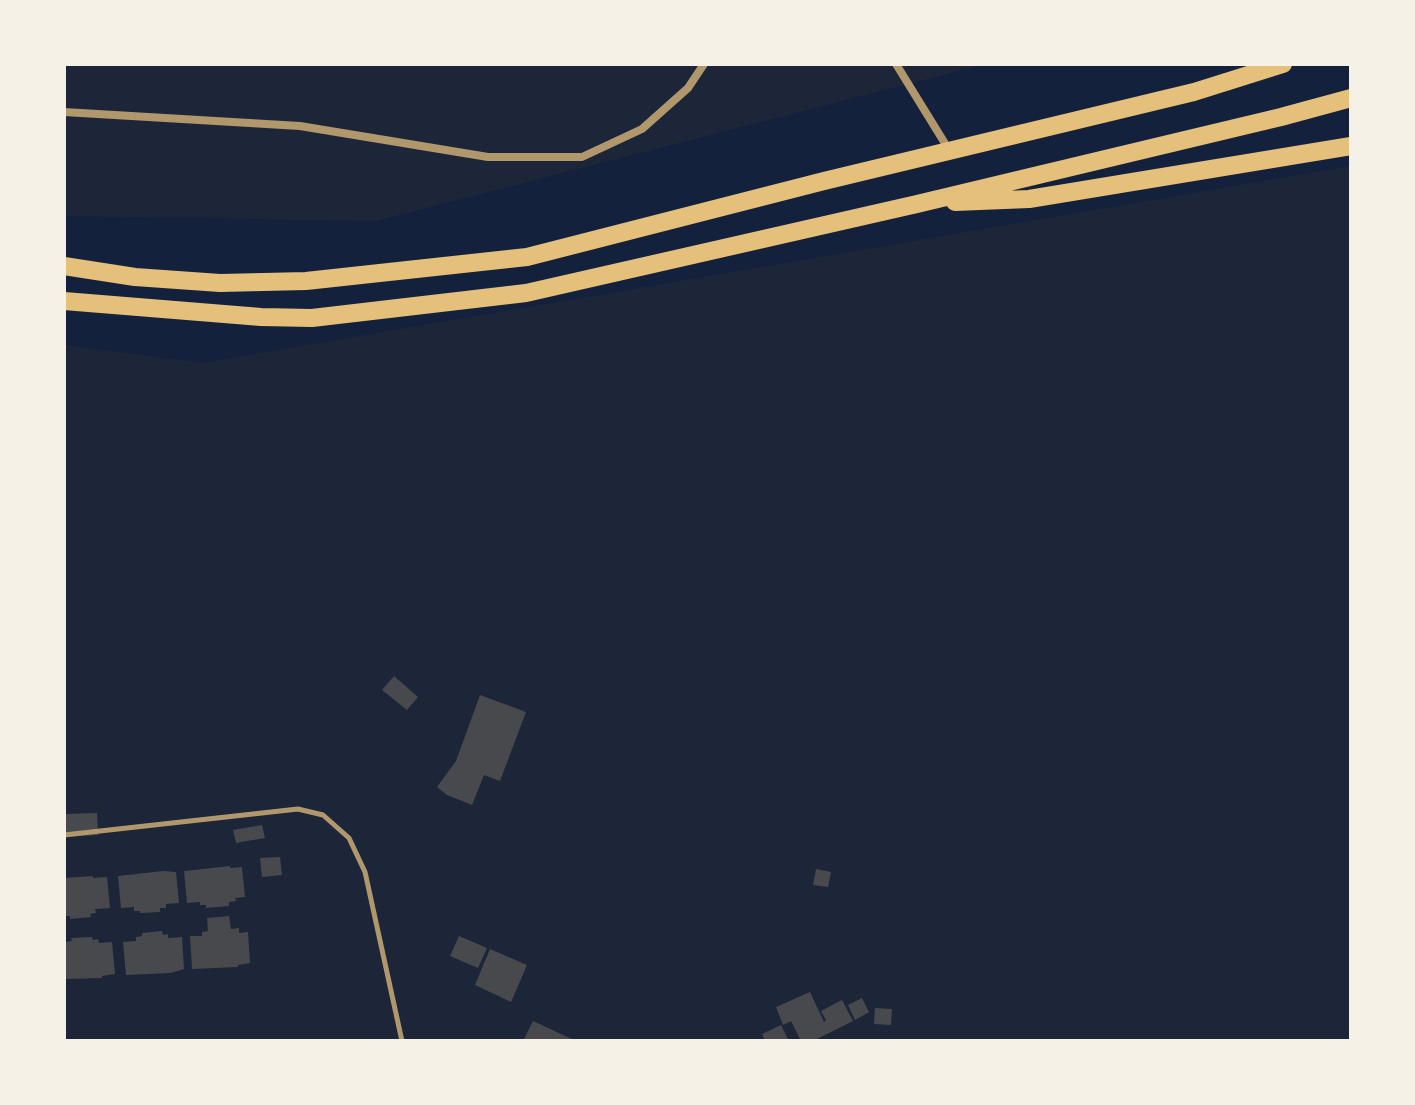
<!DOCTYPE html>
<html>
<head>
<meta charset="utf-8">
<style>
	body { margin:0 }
	#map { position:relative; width:1415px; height:1105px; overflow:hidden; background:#14213d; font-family:Poppins,sans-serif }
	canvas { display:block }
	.frame { position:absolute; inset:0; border:66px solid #f6f1e7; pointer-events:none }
</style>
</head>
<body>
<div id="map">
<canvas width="1415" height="1105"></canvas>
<div class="frame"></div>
</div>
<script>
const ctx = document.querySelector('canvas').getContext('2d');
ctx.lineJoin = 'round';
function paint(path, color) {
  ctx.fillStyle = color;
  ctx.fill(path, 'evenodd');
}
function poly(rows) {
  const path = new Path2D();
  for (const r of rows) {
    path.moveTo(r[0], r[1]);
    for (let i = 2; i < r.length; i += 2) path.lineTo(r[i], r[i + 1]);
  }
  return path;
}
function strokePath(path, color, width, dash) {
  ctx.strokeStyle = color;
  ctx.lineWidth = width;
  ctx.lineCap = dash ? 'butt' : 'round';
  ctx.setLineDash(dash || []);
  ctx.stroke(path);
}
const green = poly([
	[64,64,986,64,376,221,64,216],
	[1351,166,1351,1041,64,1041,64,345,202,363]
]);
const building = poly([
	[394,676,418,697,407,710,382,690],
	[480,695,526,712,500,781,484,775,472,805,447,795,437,787,456,761],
	[97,813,98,835,64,837,64,814],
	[262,825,265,838,236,843,233,830],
	[280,857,282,875,262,877,260,858],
	[230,866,230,868,242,867,245,897,235,898,236,901,229,902,229,906,206,908,206,905,200,905,200,902,187,903,184,871],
	[816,869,831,872,828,887,813,885],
	[163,871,176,872,179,903,166,904,166,908,160,908,160,912,140,913,140,911,134,911,134,907,121,908,118,876],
	[93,876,93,878,107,877,110,908,95,909,96,913,90,914,91,917,70,919,70,916,64,916,64,878],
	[229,916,231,929,239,928,239,933,248,932,250,963,238,965,238,967,192,969,190,936,202,936,202,932,208,931,207,918],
	[162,931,163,935,168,934,168,938,182,937,184,969,171,973,126,975,123,942,136,941,136,937,142,936,142,933],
	[459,936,487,948,478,968,450,956],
	[92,937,93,940,98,939,99,943,112,942,115,974,102,976,102,978,64,979,66,942,72,941,71,938],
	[490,949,527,965,511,1002,475,985],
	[810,992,824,1022,826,1020,821,1011,842,1000,853,1021,813,1041,801,1041,791,1021,783,1025,776,1007],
	[862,998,869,1012,855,1020,848,1005],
	[875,1008,892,1009,891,1025,874,1024],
	[533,1021,576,1041,523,1041],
	[781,1025,789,1041,765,1041,762,1034]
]);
const service = poly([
	[64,835,298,809,323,815,349,838,365,872,402,1041]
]);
const minor = poly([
	[896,64,949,150],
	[64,112,300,126,488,157,582,157,642,129,688,88,704,64]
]);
const trunk = poly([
	[955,202,1029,199,1351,146],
	[64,266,135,277,220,283,306,281,527,257,824,181,1194,92,1283,64],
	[64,301,261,317,312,318,526,293,917,204,1281,117,1351,98]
]);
paint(green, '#1d2539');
paint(building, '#48494c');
strokePath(service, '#b1986c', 5);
strokePath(minor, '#b1986c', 8);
strokePath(trunk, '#e5c07b', 18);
</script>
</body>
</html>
